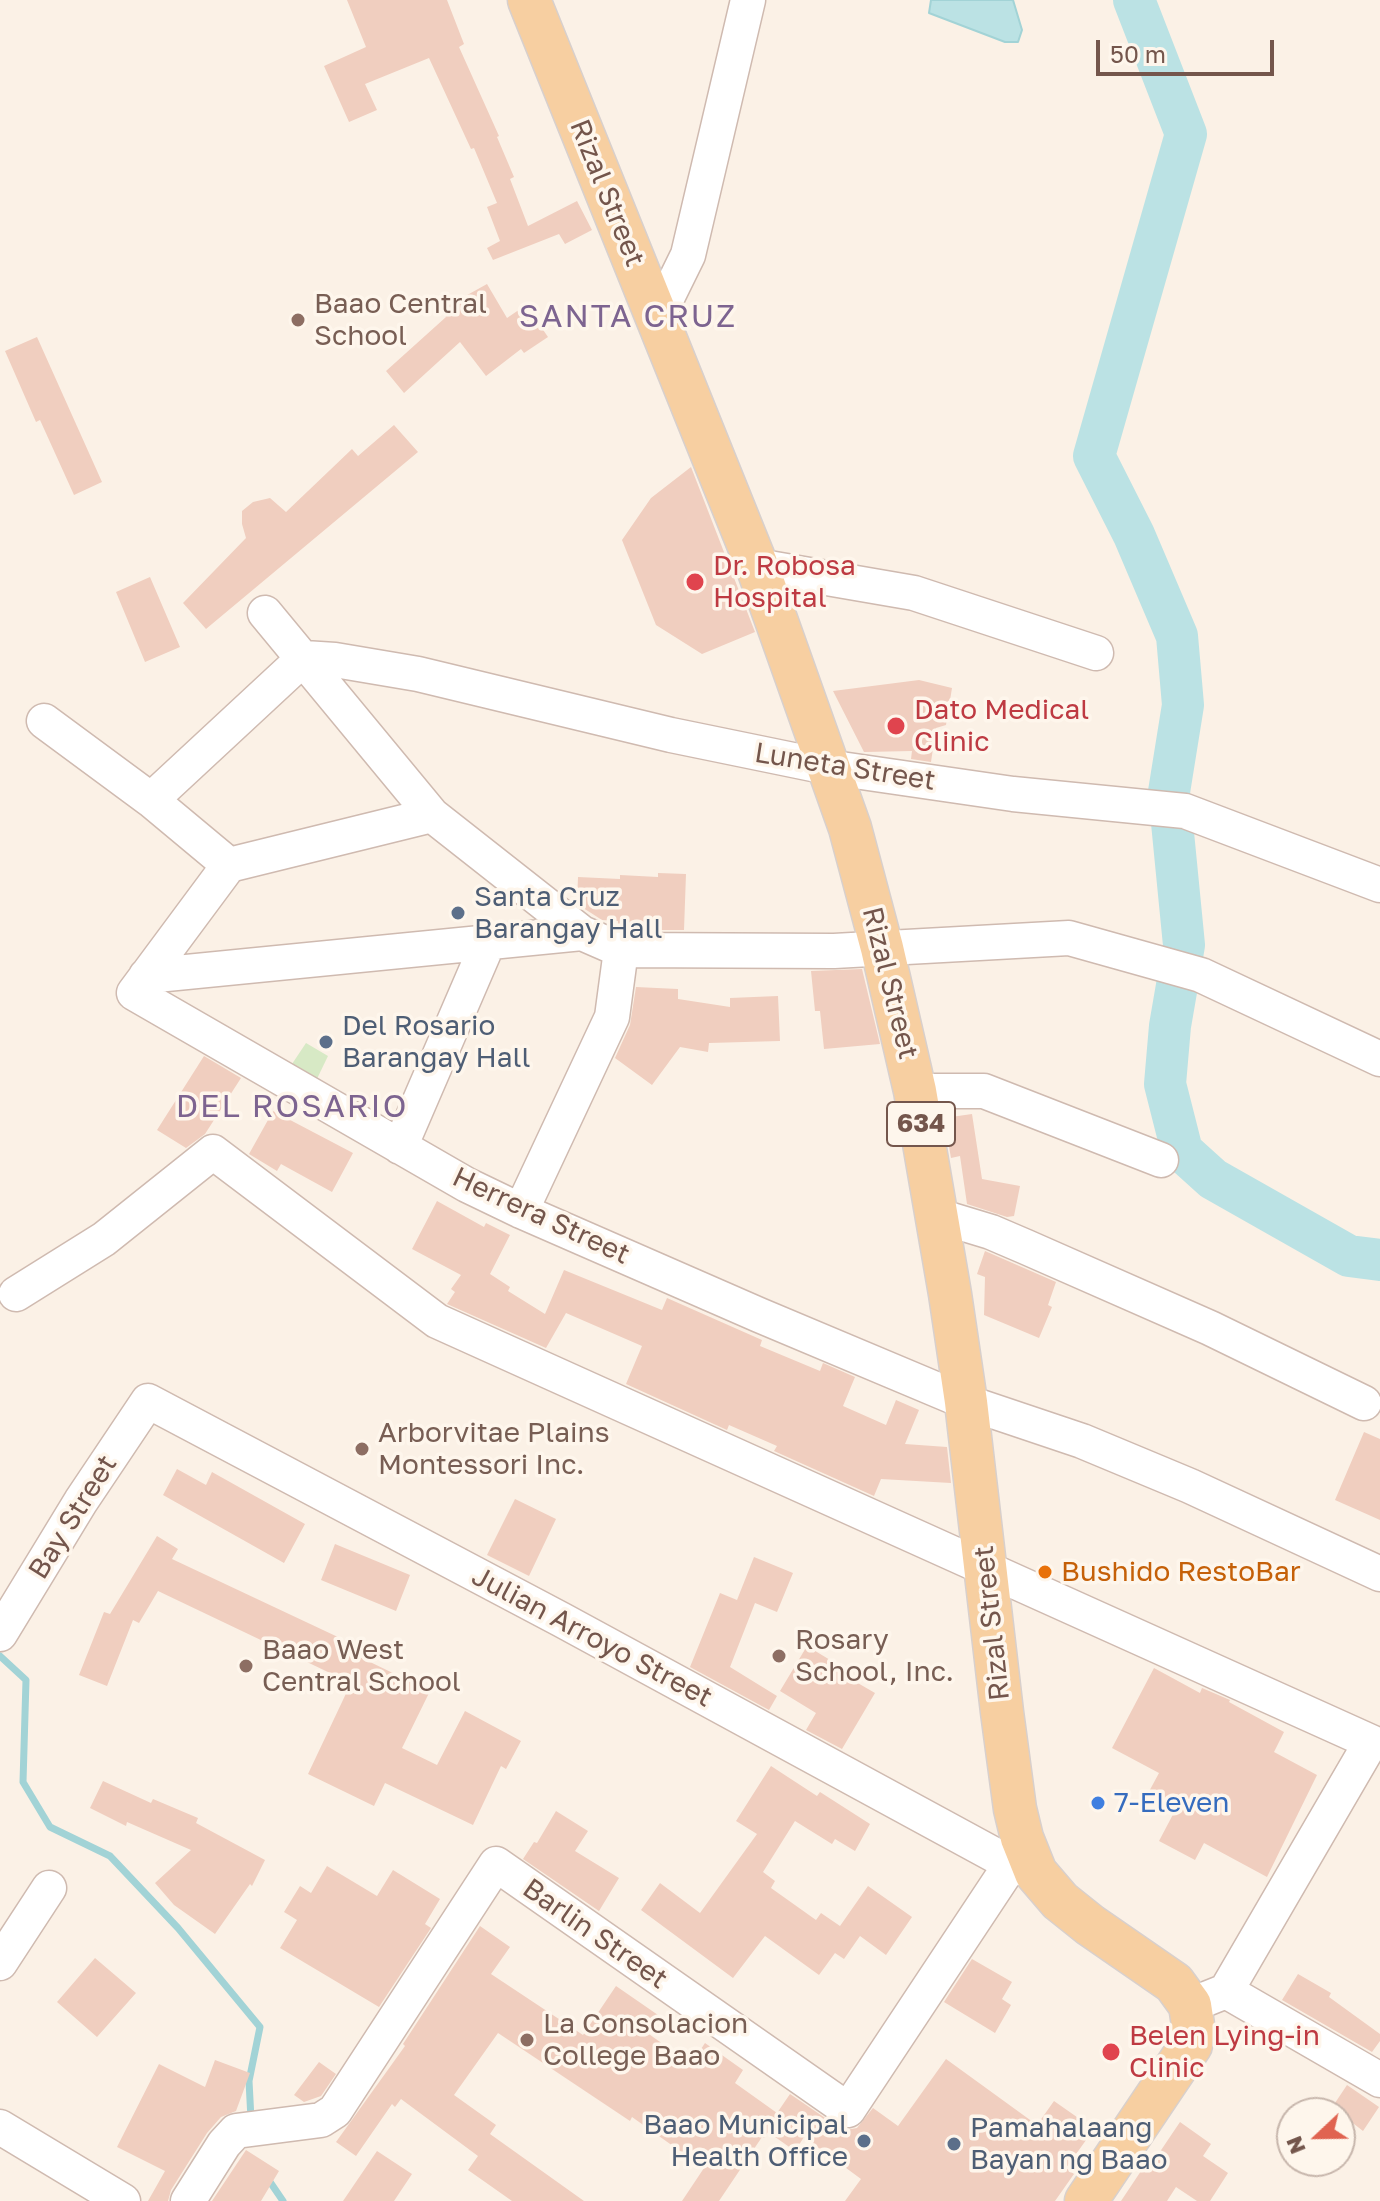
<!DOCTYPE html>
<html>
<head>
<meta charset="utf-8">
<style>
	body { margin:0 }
	#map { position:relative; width:1380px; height:2201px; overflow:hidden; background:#fbf1e6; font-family:"Golos Text",sans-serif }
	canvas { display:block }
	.north { position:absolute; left:1276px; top:2097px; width:80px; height:80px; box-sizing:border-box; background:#fef6ec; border:2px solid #c7b6ac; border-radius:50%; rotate:248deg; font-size:22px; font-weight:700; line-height:32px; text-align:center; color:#74564c }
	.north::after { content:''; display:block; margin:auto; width:28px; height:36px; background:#e06350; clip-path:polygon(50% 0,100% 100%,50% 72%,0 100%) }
	.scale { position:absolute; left:1096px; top:40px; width:178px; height:36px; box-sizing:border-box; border:4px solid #74564c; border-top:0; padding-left:10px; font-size:24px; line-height:28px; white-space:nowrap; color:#74564c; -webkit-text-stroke:6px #fef6ec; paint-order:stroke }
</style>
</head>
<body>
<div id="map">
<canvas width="1380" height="2201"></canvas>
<div class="north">N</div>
<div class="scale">50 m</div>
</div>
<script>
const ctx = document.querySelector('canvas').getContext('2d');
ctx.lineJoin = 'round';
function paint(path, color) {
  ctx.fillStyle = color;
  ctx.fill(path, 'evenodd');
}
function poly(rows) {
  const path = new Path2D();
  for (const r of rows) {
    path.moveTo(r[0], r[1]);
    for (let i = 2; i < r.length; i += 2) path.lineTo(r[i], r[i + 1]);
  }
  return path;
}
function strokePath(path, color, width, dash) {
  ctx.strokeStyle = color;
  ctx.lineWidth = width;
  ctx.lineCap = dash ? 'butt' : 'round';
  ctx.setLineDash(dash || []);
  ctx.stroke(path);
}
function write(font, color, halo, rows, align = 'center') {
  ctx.font = font + ' "Golos Text",sans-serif';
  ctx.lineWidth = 7;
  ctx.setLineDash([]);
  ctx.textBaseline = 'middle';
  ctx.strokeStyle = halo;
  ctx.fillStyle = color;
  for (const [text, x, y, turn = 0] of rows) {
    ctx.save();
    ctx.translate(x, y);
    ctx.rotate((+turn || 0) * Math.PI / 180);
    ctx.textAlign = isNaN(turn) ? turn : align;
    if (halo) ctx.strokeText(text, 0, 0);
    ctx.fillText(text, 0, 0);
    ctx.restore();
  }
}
const green = poly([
	[306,1043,328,1056,314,1085,288,1070]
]);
const water = poly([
	[931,0,1013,0,1022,30,1018,42,1005,42,929,13,931,0]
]);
const stream = poly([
	[0,1656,26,1680,23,1782,50,1827,110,1856,178,1928,260,2027,249,2081,251,2119],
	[266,2176,283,2201]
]);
const river = poly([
	[1134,0,1186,134,1094,456,1134,535,1177,636,1183,705,1169,792,1184,945,1170,1026,1165,1084,1182,1151,1213,1179,1349,1256,1380,1260]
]);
const building = poly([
	[347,0,447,0,464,44,459,47,499,136,497,137,514,177,510,179,528,226,577,201,592,230,565,244,559,234,493,260,487,248,500,241,487,207,497,203,474,148,471,149,429,58,365,84,377,110,349,122,324,66,366,47],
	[487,284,507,318,526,305,548,337,524,353,521,349,486,376,460,342,404,393,386,371,446,317,442,309],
	[37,337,102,482,74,495,40,420,36,422,5,351],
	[394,425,418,452,206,629,183,603,246,538,242,524,242,511,253,502,270,498,286,512,352,449,358,456],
	[691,467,755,632,702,654,656,625,622,540,651,498],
	[150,577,180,647,145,662,116,592],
	[919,680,952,688,946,725,936,728,931,762,911,759,912,751,864,752,833,691],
	[658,873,686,874,684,930,625,930,618,927,618,921,602,920,577,904,578,877,620,879,620,875,658,877],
	[862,969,880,1044,824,1049,820,1011,815,1011,811,971],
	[636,987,678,989,678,999,730,1007,730,998,778,996,780,1041,709,1043,708,1052,680,1047,652,1085,615,1058,630,1025],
	[204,1056,241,1078,205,1134,186,1148,157,1130],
	[273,1111,353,1153,332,1192,281,1164,277,1171,249,1154],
	[972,1114,982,1179,1020,1186,1014,1216,1007,1217,967,1204,960,1156,951,1158,944,1118],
	[437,1201,484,1227,486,1223,510,1235,490,1274,510,1287,508,1291,545,1314,564,1270,662,1310,667,1298,762,1340,760,1346,820,1371,823,1363,855,1377,843,1406,886,1425,896,1400,919,1410,905,1444,947,1447,951,1483,881,1479,874,1496,774,1451,777,1446,729,1425,727,1430,626,1384,642,1346,566,1313,546,1348,447,1304,455,1292,451,1289,461,1275,412,1249],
	[985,1251,1056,1282,1048,1305,1052,1307,1039,1338,984,1315,985,1277,977,1274],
	[1364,1432,1380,1439,1380,1520,1335,1500],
	[177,1469,206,1485,212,1472,305,1524,284,1563,163,1495],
	[515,1499,556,1519,529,1576,487,1555],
	[157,1536,178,1549,172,1559,340,1638,337,1646,430,1691,402,1748,437,1765,465,1711,521,1741,506,1769,501,1766,473,1825,385,1783,374,1806,308,1774,351,1683,158,1591,139,1623,133,1620,107,1686,79,1675,104,1612,110,1614],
	[335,1544,410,1575,396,1611,321,1580],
	[754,1557,793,1573,777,1612,755,1603,730,1667,777,1696,769,1710,690,1667,720,1593,737,1600],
	[807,1646,840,1666,837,1671,875,1693,842,1749,806,1730,816,1713,780,1691],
	[1154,1668,1200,1693,1202,1688,1230,1700,1229,1702,1284,1732,1274,1752,1317,1775,1267,1877,1204,1843,1195,1860,1159,1841,1179,1803,1146,1797,1159,1773,1112,1748],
	[771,1766,817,1796,820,1792,870,1824,855,1851,835,1839,832,1844,795,1821,763,1872,775,1881,771,1888,816,1920,821,1913,840,1926,868,1886,912,1917,886,1955,860,1936,844,1959,835,1953,819,1975,765,1936,733,1978,641,1910,660,1883,700,1913,757,1834,736,1821],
	[103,1781,151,1803,153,1799,198,1818,196,1823,265,1860,252,1886,250,1884,215,1934,174,1905,155,1883,191,1850,127,1822,126,1826,90,1808],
	[556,1811,588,1831,575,1851,619,1878,599,1911,523,1859,534,1842,537,1843],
	[327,1866,377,1896,393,1870,440,1899,425,1924,431,1928,379,2007,280,1948,297,1920,284,1912,300,1886,311,1893],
	[480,1926,510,1947,491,1974,583,2035,616,1986,658,2015,646,2032,691,2064,705,2043,743,2070,735,2083,777,2113,790,2094,837,2126,846,2130,857,2128,873,2108,898,2126,946,2059,1037,2125,1054,2101,1094,2129,1066,2168,1074,2174,1055,2201,845,2201,861,2179,804,2137,795,2151,768,2132,764,2138,762,2137,719,2201,682,2201,704,2168,632,2117,630,2121,498,2033,454,2095,496,2125,490,2134,584,2201,512,2201,468,2170,478,2156,401,2099,395,2107,392,2104,356,2156,336,2142,405,2046,403,2044],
	[95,1958,136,1993,97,2037,57,2002],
	[972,1959,1012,1982,1002,1999,1011,2005,995,2033,944,2002],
	[1298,1974,1331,1993,1329,1997,1380,2034,1380,2041,1372,2052,1282,2000],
	[215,2060,250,2073,236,2111,221,2117,207,2133,171,2190,168,2201,148,2201,165,2171,117,2147,159,2064,205,2087],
	[319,2062,336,2074,321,2096,304,2102,294,2095],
	[1347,2085,1379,2107,1363,2131,1340,2113,1331,2109],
	[1180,2122,1211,2144,1203,2156,1228,2173,1210,2201,1197,2201,1176,2187,1167,2201,1121,2201,1143,2168,1147,2171],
	[246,2150,279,2171,261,2201,212,2201],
	[377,2151,412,2174,394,2201,343,2201]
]);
const minor = poly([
	[658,316,688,255,748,0],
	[757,566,914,593,1096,653],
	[265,613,432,815,582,933,621,950,834,951,1069,938,1201,975,1380,1059],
	[44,721,151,800,229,865],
	[151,800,304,658,335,660,418,674,671,735,827,767,1013,794,1185,811,1380,885],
	[432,815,229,865,134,993,467,1185,521,1211,759,1315,966,1402,1082,1441,1190,1486,1380,1574],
	[146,976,582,933],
	[915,1091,984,1091,1161,1160],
	[400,1147,488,943],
	[521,1211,612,1017,621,950],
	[935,1215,991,1232,1026,1247,1210,1328,1364,1403],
	[16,1294,104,1239,213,1152,437,1321,1371,1742,1226,1991],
	[0,1634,81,1501,148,1401,562,1620,1011,1864,1036,1873],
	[0,1963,49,1888],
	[1206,1999,1226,1991,1380,2080],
	[0,2127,123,2201],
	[188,2201,224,2144,236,2131,321,2120,335,2111,496,1864,848,2110,1011,1864]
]);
const major = poly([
	[529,0,757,566,850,828,882,948,915,1091,950,1294,966,1402,1002,1712,1015,1809,1022,1838,1036,1873,1060,1901,1090,1925,1174,1983,1190,2005,1193,2025,1191,2045,1086,2201]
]);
const markers = [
	[298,320,8,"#8d6e63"],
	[695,582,10,"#e0444e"],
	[896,726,10,"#e0444e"],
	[458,913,8,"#5c6f8a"],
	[326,1042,8,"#5c6f8a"],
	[362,1449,8,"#8d6e63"],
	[1045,1572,8,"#e8710a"],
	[779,1656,8,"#8d6e63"],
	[246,1666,8,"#8d6e63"],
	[1098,1803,8,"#3f7fe0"],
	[527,2040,8,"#8d6e63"],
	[1111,2052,10,"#e0444e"],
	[864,2141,8,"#5c6f8a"],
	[954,2144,8,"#5c6f8a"]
];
const shields = [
	[921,1124,68]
];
const shieldNames = [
	["634",921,1124]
];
const streetNames = [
	["Rizal Street",607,193,68],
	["Luneta Street",845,767,9],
	["Rizal Street",890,983,76],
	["Herrera Street",541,1216,25],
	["Bay Street",73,1517,-58],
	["Rizal Street",992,1623,-96],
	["Julian Arroyo Street",592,1637,28],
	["Barlin Street",595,1934,35]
];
const educationNames = [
	["Baao Central",314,304],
	["School",314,336],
	["Arborvitae Plains",378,1433],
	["Montessori Inc.",378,1465],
	["Rosary",795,1640],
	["School, Inc.",795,1672],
	["Baao West",262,1650],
	["Central School",262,1682],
	["La Consolacion",543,2024],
	["College Baao",543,2056]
];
const healthNames = [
	["Dr. Robosa",713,566],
	["Hospital",713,598],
	["Dato Medical",914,710],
	["Clinic",914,742],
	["Belen Lying-in",1129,2036],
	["Clinic",1129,2068]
];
const serviceNames = [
	["Santa Cruz",474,897],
	["Barangay Hall",474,929],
	["Del Rosario",342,1026],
	["Barangay Hall",342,1058],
	["Baao Municipal",848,2125,"right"],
	["Health Office",848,2157,"right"],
	["Pamahalaang",970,2128],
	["Bayan ng Baao",970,2160]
];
const foodNames = [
	["Bushido RestoBar",1061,1572]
];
const shopNames = [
	["7-Eleven",1114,1803]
];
const quarterNames = [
	["SANTA CRUZ",628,317],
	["DEL ROSARIO",292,1107]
];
paint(green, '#d7e9c5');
paint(water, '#bbe2e4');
strokePath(water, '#a2d3d6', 2);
strokePath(stream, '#a2d3d6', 7);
strokePath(river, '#bbe2e4', 42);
paint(building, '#f0cebf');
strokePath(minor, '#cfbab0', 37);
strokePath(major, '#d8d0cd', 45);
strokePath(minor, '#fff', 34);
strokePath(major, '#f7cfa1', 42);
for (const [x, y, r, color] of markers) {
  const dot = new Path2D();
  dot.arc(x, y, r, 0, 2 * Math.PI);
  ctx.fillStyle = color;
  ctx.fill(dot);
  strokePath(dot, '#fef6ec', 3);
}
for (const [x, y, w] of shields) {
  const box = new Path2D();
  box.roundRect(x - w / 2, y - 22, w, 44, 6);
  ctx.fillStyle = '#fef6ec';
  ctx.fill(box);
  strokePath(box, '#74564c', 2);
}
write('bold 26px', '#74564c', null, shieldNames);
write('28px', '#74564c', '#fef6ec', streetNames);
write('28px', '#785e54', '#fef6ec', educationNames, 'left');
write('28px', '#be3a42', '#fef6ec', healthNames, 'left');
write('28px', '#4e5e75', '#fef6ec', serviceNames, 'left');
write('28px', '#c56008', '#fef6ec', foodNames, 'left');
write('28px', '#366cbe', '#fef6ec', shopNames, 'left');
ctx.letterSpacing = '2px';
write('32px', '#7d6490', '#fef6ec', quarterNames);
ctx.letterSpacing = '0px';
</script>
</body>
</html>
